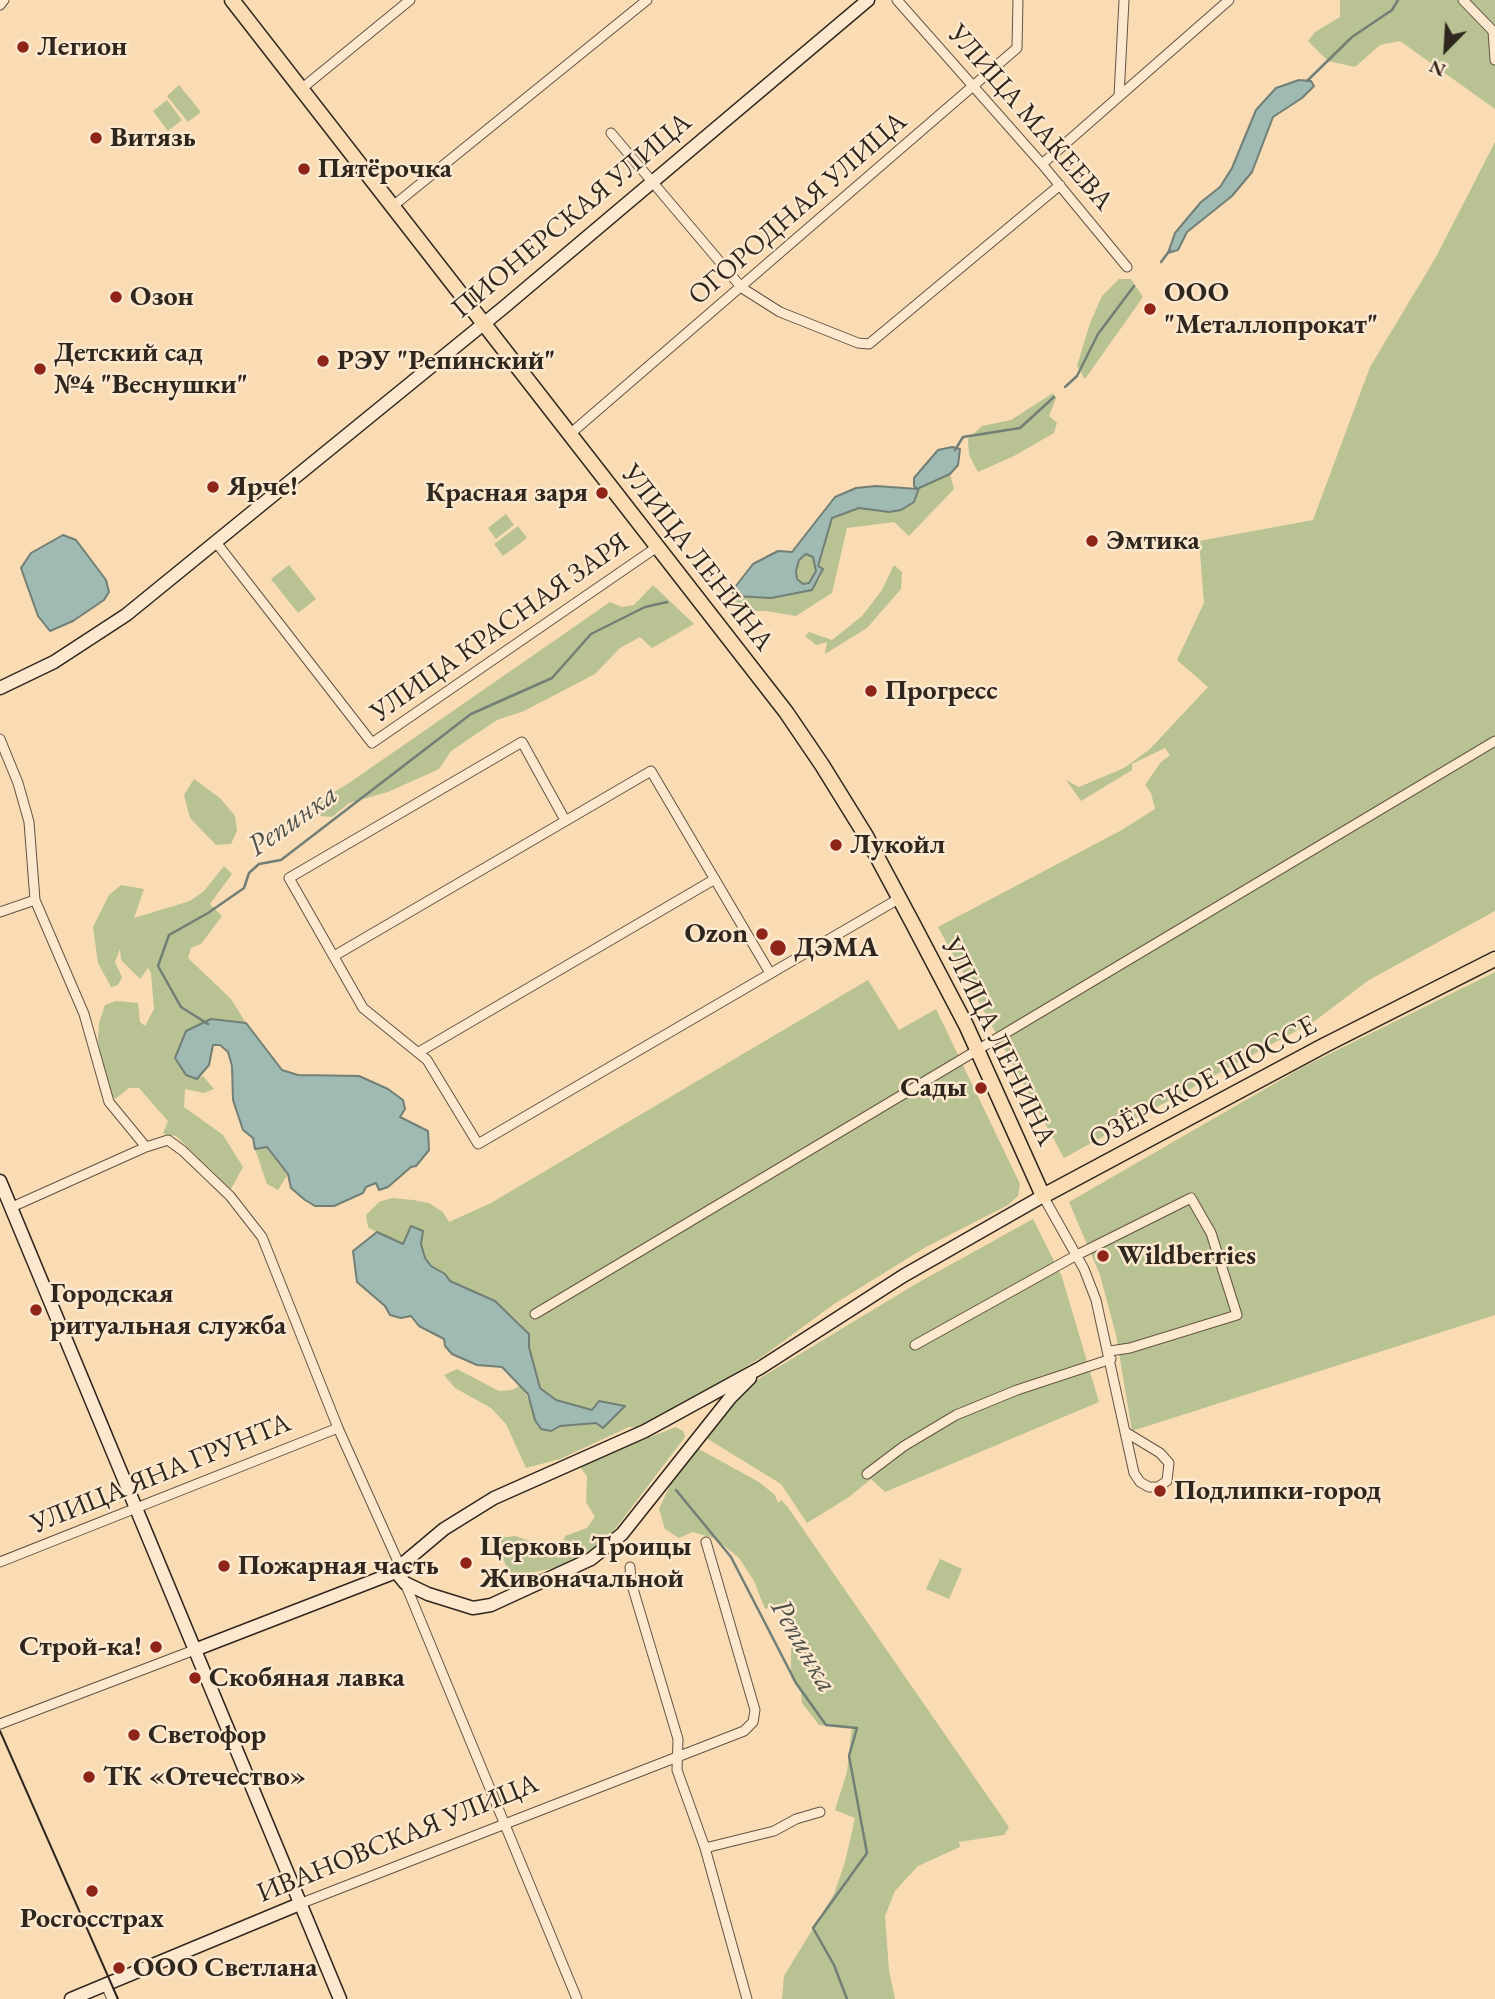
<!DOCTYPE html>
<html>
<head>
<meta charset="utf-8">
<style>
	body { margin:0 }
	#map { position:relative; width:1495px; height:1999px; overflow:hidden; background:#f9dcb4; font-family:"EB Garamond",serif }
	canvas { display:block }
	.north { position:absolute; left:1411px; top:14px; width:70px; height:70px; -webkit-text-stroke:5px #fbe8ce; paint-order:stroke; rotate:204deg; font-size:19px; font-weight:700; line-height:28px; text-align:center; color:#2f261d }
	.north::after { content:''; display:block; margin:auto; width:24px; height:32px; background:#2f261d; clip-path:polygon(50% 0,100% 100%,50% 72%,0 100%) }
</style>
</head>
<body>
<div id="map">
<canvas width="1495" height="1999"></canvas>
<div class="north">N</div>
</div>
<script>
const ctx = document.querySelector('canvas').getContext('2d');
ctx.lineJoin = 'round';
function paint(path, color) {
  ctx.fillStyle = color;
  ctx.fill(path, 'evenodd');
}
function poly(rows) {
  const path = new Path2D();
  for (const r of rows) {
    path.moveTo(r[0], r[1]);
    for (let i = 2; i < r.length; i += 2) path.lineTo(r[i], r[i + 1]);
  }
  return path;
}
function strokePath(path, color, width, dash) {
  ctx.strokeStyle = color;
  ctx.lineWidth = width;
  ctx.lineCap = dash ? 'butt' : 'round';
  ctx.setLineDash(dash || []);
  ctx.stroke(path);
}
function write(font, color, halo, rows, align = 'center') {
  ctx.font = font + ' "EB Garamond",serif';
  ctx.lineWidth = 5;
  ctx.setLineDash([]);
  ctx.textBaseline = 'middle';
  ctx.strokeStyle = halo;
  ctx.fillStyle = color;
  for (const [text, x, y, turn = 0] of rows) {
    ctx.save();
    ctx.translate(x, y);
    ctx.rotate((+turn || 0) * Math.PI / 180);
    ctx.textAlign = isNaN(turn) ? turn : align;
    if (halo) ctx.strokeText(text, 0, 0);
    ctx.fillText(text, 0, 0);
    ctx.restore();
  }
}
const green = poly([
	[1340,0,1495,0,1495,109,1400,41,1380,45,1355,67,1328,61,1308,41,1315,32,1340,17],
	[179,85,201,112,188,122,167,96],
	[167,100,182,120,168,131,153,111],
	[1495,142,1495,911,1369,980,1316,1020,1064,1158,938,927,1120,831,1155,809,1151,793,1145,785,1161,762,1170,755,1165,748,1132,764,1132,770,1081,801,1066,780,1079,787,1124,768,1149,750,1208,687,1177,660,1204,603,1199,541,1313,520,1370,367,1436,257],
	[1119,279,1131,279,1143,297,1085,379,1077,366,1090,323,1102,296],
	[1053,393,1056,398,1049,416,1057,423,1054,433,1014,456,978,472,969,455,968,439,982,426,1011,420],
	[950,474,954,489,909,536,894,522,847,528,832,593,796,616,766,611,742,611,732,605,735,596,792,595,820,579,823,569,818,566,832,518,859,508,889,512,914,502,919,488],
	[506,514,514,525,496,539,488,528],
	[518,526,527,538,503,556,494,544],
	[806,554,813,556,816,571,809,583,803,584,797,579,796,571,799,560],
	[289,565,316,599,298,613,271,579],
	[894,565,902,572,901,589,867,628,825,654,827,642,816,645,805,636,809,632,832,640,862,616,882,590],
	[653,585,694,624,652,648,640,637,620,648,595,674,524,711,497,720,451,751,439,769,388,792,349,803,332,817,308,815,322,799,349,783,610,602,622,607,634,605],
	[194,779,220,798,235,816,237,831,231,844,216,845,190,818,184,795],
	[224,866,232,874,210,904,222,916,201,944,191,948,188,958,231,999,246,1023,211,1019,186,1031,178,1062,197,1079,203,1076,214,1089,204,1093,185,1089,184,1107,223,1135,243,1167,231,1189,176,1136,163,1134,168,1121,139,1088,129,1088,115,1099,104,1084,98,1040,99,1023,105,1005,116,1001,138,1003,140,1022,145,1026,154,1009,151,973,148,968,140,979,121,960,120,949,115,962,122,977,118,985,111,987,98,963,93,927,109,895,121,885,144,889,134,918,190,901,204,891],
	[1495,972,1495,1315,1132,1431,1116,1335,1100,1275,1069,1202,1303,1067],
	[868,980,899,1030,936,1009,1020,1184,1018,1196,1008,1205,926,1247,834,1304,766,1354,703,1394,639,1428,629,1427,560,1459,526,1468,506,1424,491,1408,455,1388,444,1375,457,1369,499,1391,512,1390,522,1385,541,1429,551,1431,560,1426,596,1423,603,1427,624,1407,592,1410,556,1400,540,1388,529,1347,529,1334,518,1321,495,1301,449,1281,445,1274,432,1266,425,1258,421,1244,423,1231,407,1232,403,1244,395,1243,368,1227,366,1215,379,1202,392,1198,413,1200,429,1203,443,1212,449,1222,491,1203],
	[267,1147,288,1174,278,1190,267,1184,255,1149],
	[1033,1219,1062,1277,1099,1402,885,1492,871,1479,849,1497,807,1523,781,1484,703,1436,757,1380,914,1285],
	[676,1427,683,1431,685,1437,606,1541,589,1553,556,1568,517,1575,510,1573,494,1541,498,1538,515,1536,533,1542,553,1557,562,1546,565,1536,587,1528,595,1517,586,1502,587,1476,578,1465],
	[697,1448,759,1482,775,1495,778,1503,781,1500,787,1506,1009,1827,1004,1835,959,1842,960,1847,918,1866,895,1891,885,1916,889,1970,895,1999,782,1999,784,1976,834,1894,845,1862,855,1818,835,1810,847,1772,852,1727,819,1725,802,1703,801,1693,791,1677,791,1647,796,1629,790,1613,780,1605,765,1609,754,1581,739,1558,716,1539,693,1532,679,1538,665,1529,659,1509,675,1475],
	[940,1559,962,1569,949,1599,926,1589]
]);
const water = poly([
	[1299,80,1311,81,1314,86,1302,98,1273,117,1252,172,1232,196,1187,232,1178,250,1168,253,1175,233,1201,202,1220,187,1232,168,1256,110,1276,88,1299,80],
	[952,447,960,449,958,465,950,474,919,488,914,502,901,510,889,512,859,508,832,518,818,566,823,569,812,590,771,598,735,596,732,591,753,564,778,551,792,552,835,497,856,488,876,486,918,489,914,486,914,478,938,450,952,447],
	[806,554,813,557,816,571,809,583,803,584,797,579,796,571,799,560,806,554],
	[63,535,76,540,106,580,109,592,104,600,73,621,50,631,38,616,21,568,31,553,63,535],
	[211,1019,246,1023,282,1070,298,1075,359,1076,388,1089,403,1100,405,1109,400,1117,428,1131,429,1150,416,1166,411,1167,388,1187,379,1190,376,1183,366,1187,363,1193,334,1206,315,1206,305,1200,291,1188,288,1174,267,1147,255,1149,253,1138,243,1130,233,1100,232,1066,228,1052,220,1045,213,1045,209,1065,197,1079,186,1075,175,1058,186,1031,211,1019],
	[411,1226,423,1231,421,1244,425,1258,431,1266,445,1274,450,1281,495,1301,529,1334,529,1347,540,1388,556,1400,592,1410,599,1401,625,1406,603,1428,596,1423,560,1426,551,1431,541,1429,535,1420,528,1394,502,1367,477,1365,452,1354,445,1346,444,1339,419,1326,411,1316,401,1318,390,1315,385,1306,357,1282,353,1251,377,1232,403,1244,411,1226]
]);
const stream = poly([
	[1307,81,1352,37,1392,10,1398,0],
	[1161,262,1170,250],
	[1065,387,1077,376,1098,334,1134,286],
	[955,450,963,437,1020,428,1054,397],
	[208,1024,181,1007,158,966,169,935,208,913,244,888,249,873,259,864,281,860,471,714,552,678,591,634,645,607,667,602],
	[676,1490,731,1557,796,1683,826,1725,857,1728,849,1756,867,1853,813,1928,834,1965,847,1999]
]);
const street = poly([
	[897,0,1042,164,1127,267],
	[1463,0,1493,31,1495,60],
	[0,5,4,0],
	[300,90,410,0],
	[1119,96,1124,0],
	[611,133,742,288,780,312,858,343,869,344,1060,185],
	[1042,164,1229,0],
	[393,206,647,0],
	[570,434,1017,48,1018,0],
	[215,541,372,743,657,547],
	[0,739,18,783,29,822,35,900,84,1014,109,1102,146,1147],
	[565,820,522,742,289,878,363,1008,427,1060,478,1144,900,898],
	[0,912,35,900],
	[334,956,651,771,770,973],
	[419,1052,715,879],
	[1043,1196,1084,1269,1096,1300,1134,1473,1140,1482,1149,1487,1158,1487,1167,1481,1169,1463,1160,1453,1127,1433],
	[12,1207,146,1147,168,1140,183,1151,230,1196,262,1237,338,1428,400,1566],
	[535,1314,1495,741],
	[915,1345,1075,1256,1191,1198,1211,1233,1237,1315,1130,1348,1110,1351],
	[867,1474,904,1446,956,1415,1017,1390,1111,1359],
	[0,1562,338,1428],
	[630,1567,631,1582,678,1739,677,1770,705,1848,747,1999],
	[405,1583,577,1999],
	[0,1724,197,1649],
	[705,1848,774,1831,796,1819,820,1812],
	[302,1903,744,1731,753,1722,755,1710,706,1542],
	[106,1985,112,1999]
]);
const secondary = poly([
	[0,688,54,662,126,615,503,308,868,0],
	[0,1181,340,1999],
	[396,1572,405,1583,428,1594,473,1608,491,1605,591,1559,622,1534,730,1398,750,1378],
	[197,1649,396,1572,400,1566,444,1529,494,1498,645,1431,760,1368,903,1276,1043,1196],
	[71,1999,302,1903]
]);
const primary = poly([
	[232,0,786,712,822,765,866,836,912,922,966,1025,1043,1196,1325,1045,1495,959]
]);
const tram = poly([
	[0,1731,118,1999]
]);
const markers = [
	[23,47,7,"#8f2418"],
	[96,138,7,"#8f2418"],
	[304,169,7,"#8f2418"],
	[116,297,7,"#8f2418"],
	[1150,309,7,"#8f2418"],
	[323,361,7,"#8f2418"],
	[40,369,7,"#8f2418"],
	[213,487,7,"#8f2418"],
	[602,493,7,"#8f2418"],
	[1092,541,7,"#8f2418"],
	[871,691,7,"#8f2418"],
	[836,845,7,"#8f2418"],
	[762,934,7,"#8f2418"],
	[778,948,9,"#8f2418"],
	[981,1088,7,"#8f2418"],
	[1103,1256,7,"#8f2418"],
	[36,1310,7,"#8f2418"],
	[1160,1491,7,"#8f2418"],
	[466,1563,7,"#8f2418"],
	[224,1566,7,"#8f2418"],
	[156,1647,7,"#8f2418"],
	[195,1678,7,"#8f2418"],
	[134,1735,7,"#8f2418"],
	[89,1777,7,"#8f2418"],
	[92,1891,7,"#8f2418"],
	[119,1968,7,"#8f2418"]
];
const poiNames = [
	["Легион",37,47],
	["Витязь",110,138],
	["Пятёрочка",318,169],
	["ООО",1164,293],
	["\"Металлопрокат\"",1164,325],
	["Озон",130,297],
	["Детский сад",54,353],
	["№4 \"Веснушки\"",54,385],
	["РЭУ \"Репинский\"",337,361],
	["Ярче!",227,487],
	["Красная заря",588,493,"right"],
	["Эмтика",1106,541],
	["Прогресс",885,691],
	["Лукойл",850,845],
	["Ozon",748,934,"right"],
	["ДЭМА",794,948],
	["Сады",967,1088,"right"],
	["Wildberries",1117,1256],
	["Городская",50,1294],
	["ритуальная служба",50,1326],
	["Подлипки-город",1174,1491],
	["Церковь Троицы",480,1547],
	["Живоначальной",480,1579],
	["Пожарная часть",238,1566],
	["Строй-ка!",142,1647,"right"],
	["Скобяная лавка",209,1678],
	["Светофор",148,1735],
	["ТК «Отечество»",103,1777],
	["Росгосстрах",92,1919,"center"],
	["ООО Светлана",133,1968]
];
const streetNames = [
	["УЛИЦА МАКЕЕВА",1030,118,49],
	["ОГОРОДНАЯ УЛИЦА",798,209,-41],
	["ПИОНЕРСКАЯ УЛИЦА",572,216,-40],
	["УЛИЦА ЛЕНИНА",697,558,52],
	["УЛИЦА КРАСНАЯ ЗАРЯ",500,628,-35],
	["УЛИЦА ЛЕНИНА",998,1042,64],
	["ОЗЁРСКОЕ ШОССЕ",1203,1083,-28],
	["УЛИЦА ЯНА ГРУНТА",161,1474,-22],
	["ИВАНОВСКАЯ УЛИЦА",398,1839,-22]
];
const waterNames = [
	["Репинка",293,821,-35],
	["Репинка",803,1646,60]
];
paint(green, '#b8c292');
paint(water, '#9ebab2');
strokePath(water, '#727f76', 2);
strokePath(stream, '#727f76', 2.5);
strokePath(street, '#625443', 11);
strokePath(secondary, '#2f261d', 15);
strokePath(primary, '#2f261d', 17);
strokePath(street, '#fbe8ce', 9);
strokePath(secondary, '#fbe8ce', 12);
strokePath(primary, '#f9dcb4', 14);
strokePath(tram, '#2f261d', 2);
for (const [x, y, r, color] of markers) {
  const dot = new Path2D();
  dot.arc(x, y, r, 0, 2 * Math.PI);
  ctx.fillStyle = color;
  ctx.fill(dot);
  strokePath(dot, '#fbe8ce', 2.5);
}
write('bold 28px', '#2f261d', '#fbe8ce', poiNames, 'left');
write('28px', '#2f261d', '#fbe8ce', streetNames);
write('italic 30px', '#50524a', '#fbe8ce', waterNames);
</script>
</body>
</html>
